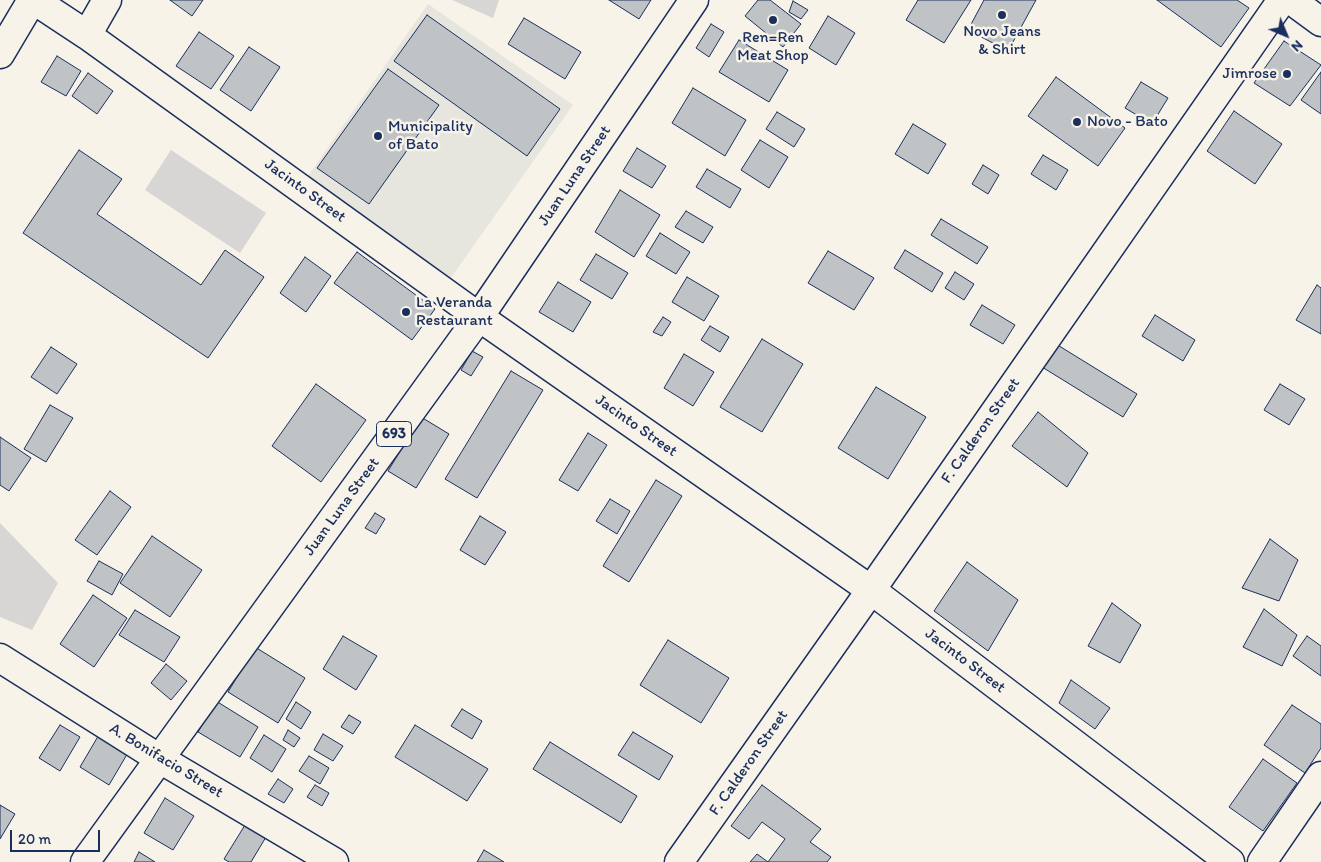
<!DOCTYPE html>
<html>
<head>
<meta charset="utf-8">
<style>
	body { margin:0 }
	#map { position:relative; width:1321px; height:862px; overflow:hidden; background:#f7f3e8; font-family:Itim,sans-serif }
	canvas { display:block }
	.north { position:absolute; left:1261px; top:10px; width:50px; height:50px; -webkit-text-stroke:4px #f7f3e8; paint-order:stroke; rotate:135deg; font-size:14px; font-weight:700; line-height:20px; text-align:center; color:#1b2f5e }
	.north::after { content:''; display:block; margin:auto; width:18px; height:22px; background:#1b2f5e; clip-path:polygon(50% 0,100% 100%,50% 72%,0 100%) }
	.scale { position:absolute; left:10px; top:830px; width:90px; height:22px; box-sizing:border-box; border:2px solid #1b2f5e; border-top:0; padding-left:6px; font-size:15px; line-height:18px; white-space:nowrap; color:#1b2f5e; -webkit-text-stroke:4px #f7f3e8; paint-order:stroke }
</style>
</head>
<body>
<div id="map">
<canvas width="1321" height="862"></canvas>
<div class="north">N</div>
<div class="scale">20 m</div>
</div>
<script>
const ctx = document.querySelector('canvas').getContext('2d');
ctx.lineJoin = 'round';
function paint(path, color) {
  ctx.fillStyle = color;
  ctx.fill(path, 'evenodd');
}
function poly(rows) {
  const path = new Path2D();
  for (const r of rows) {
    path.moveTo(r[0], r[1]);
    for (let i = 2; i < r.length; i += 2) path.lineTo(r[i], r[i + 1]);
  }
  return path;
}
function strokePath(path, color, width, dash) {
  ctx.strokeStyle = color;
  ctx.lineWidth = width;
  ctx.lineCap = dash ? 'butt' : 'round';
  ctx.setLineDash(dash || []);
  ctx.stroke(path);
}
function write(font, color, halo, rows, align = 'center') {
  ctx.font = font + ' Itim,sans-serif';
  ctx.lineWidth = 5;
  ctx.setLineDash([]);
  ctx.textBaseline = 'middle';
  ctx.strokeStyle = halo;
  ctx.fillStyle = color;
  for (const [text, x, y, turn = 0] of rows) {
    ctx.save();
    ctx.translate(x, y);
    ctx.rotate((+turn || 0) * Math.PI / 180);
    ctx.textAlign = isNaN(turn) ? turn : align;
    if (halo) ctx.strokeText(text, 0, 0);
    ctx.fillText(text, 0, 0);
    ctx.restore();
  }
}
const built = poly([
	[428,4,573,105,450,279,306,179]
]);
const green = poly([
	[452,0,499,0,493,18],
	[171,150,266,213,240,253,145,190],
	[0,523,58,583,32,630,0,617]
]);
const building = poly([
	[170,0,203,0,192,16,170,0],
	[609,0,651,0,639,19,609,0],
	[758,0,770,0,801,24,783,47,745,16,758,0],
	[918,0,971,0,944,43,906,20,918,0],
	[984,0,1036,0,1008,51,968,30,984,0],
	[1157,0,1237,0,1249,8,1221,47,1157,0],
	[793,1,808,10,801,19,789,12,793,1],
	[427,15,560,109,527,156,394,61,427,15],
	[828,16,855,33,836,65,809,48,828,16],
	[524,18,581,52,565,79,508,44,524,18],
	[711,24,724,32,709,57,696,48,711,24],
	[199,32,234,56,211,89,176,66,199,32],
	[739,40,788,70,769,102,719,72,739,40],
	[1284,41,1321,65,1290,106,1254,83,1284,41],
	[249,47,280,67,251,111,220,90,249,47],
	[57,56,81,71,66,96,41,82,57,56],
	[388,69,439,105,369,204,317,168,388,69],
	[1321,72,1321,114,1301,100,1321,72],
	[88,73,113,91,97,114,72,96,88,73],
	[1056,77,1125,128,1098,166,1028,116,1056,77],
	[1141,82,1168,98,1152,124,1125,108,1141,82],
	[693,88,746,120,725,156,672,123,693,88],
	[1234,111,1282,144,1255,184,1207,151,1234,111],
	[777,112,805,129,794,147,766,129,777,112],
	[913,124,946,144,928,174,895,154,913,124],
	[760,140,788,157,769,188,741,170,760,140],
	[637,148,666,166,652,188,623,171,637,148],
	[79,150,122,179,97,214,201,285,225,250,264,277,208,358,23,233,79,150],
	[1043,155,1068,170,1056,190,1031,174,1043,155],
	[983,165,999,175,988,194,972,184,983,165],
	[707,169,741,189,730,208,696,187,707,169],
	[620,190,660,215,634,257,595,232,620,190],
	[686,211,713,227,703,243,675,227,686,211],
	[941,219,988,247,977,264,931,235,941,219],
	[660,233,690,252,676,274,646,256,660,233],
	[905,250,943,273,932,292,894,268,905,250],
	[828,251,874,278,854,310,808,283,828,251],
	[357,252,435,309,412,340,334,283,357,252],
	[596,254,628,273,612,299,580,280,596,254],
	[305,257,331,276,306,312,280,293,305,257],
	[955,272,974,284,964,300,945,288,955,272],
	[687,277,719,296,704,321,672,302,687,277],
	[558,282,591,302,573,332,539,312,558,282],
	[1317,285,1321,288,1321,334,1296,320,1317,285],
	[982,305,1015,325,1003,344,970,325,982,305],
	[1155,315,1195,340,1183,361,1142,336,1155,315],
	[663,317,671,322,662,336,653,332,663,317],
	[710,326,729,337,720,352,701,340,710,326],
	[762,339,803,364,762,432,720,407,762,339],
	[1056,344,1137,394,1123,417,1042,367,1056,344],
	[51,347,77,364,57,394,31,377,51,347],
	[472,351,483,357,471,376,461,370,472,351],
	[684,354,714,372,693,406,664,388,684,354],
	[511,371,543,390,477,498,445,479,511,371],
	[316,384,366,420,321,482,272,446,316,384],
	[1280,384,1305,399,1289,425,1264,410,1280,384],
	[876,387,926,417,888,479,838,448,876,387],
	[50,405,73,418,46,462,24,449,50,405],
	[1038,412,1088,453,1067,487,1012,446,1038,412],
	[421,417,449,434,416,488,388,471,421,417],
	[588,433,607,445,578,491,559,480,588,433],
	[0,437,31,458,9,491,0,485,0,437],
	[656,480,682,496,629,582,603,566,656,480],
	[110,491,131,507,97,555,75,540,110,491],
	[610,499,630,511,617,534,596,521,610,499],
	[375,513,385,519,376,534,365,528,375,513],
	[480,516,506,532,485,565,460,550,480,516],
	[152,536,202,570,170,617,120,583,152,536],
	[1270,539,1298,560,1279,601,1242,588,1270,539],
	[99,561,123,574,112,595,87,581,99,561],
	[967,562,1018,600,988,651,934,611,967,562],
	[93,595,127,618,94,667,60,644,93,595],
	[1112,603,1141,625,1120,663,1088,646,1112,603],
	[1264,609,1297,635,1282,666,1243,647,1264,609],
	[135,610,180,637,164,662,119,635,135,610],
	[343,636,377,656,356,690,323,669,343,636],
	[1307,636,1321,646,1321,676,1293,656,1307,636],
	[668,640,729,678,701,723,640,685,668,640],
	[255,647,305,678,278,723,228,692,255,647],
	[166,664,187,681,171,700,151,683,166,664],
	[1071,680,1110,708,1095,729,1059,703,1071,680],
	[216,701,258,727,240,757,198,732,216,701],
	[296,702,311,712,301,729,286,719,296,702],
	[1292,705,1321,724,1321,748,1305,773,1264,745,1292,705],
	[462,709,482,721,472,739,451,726,462,709],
	[349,715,361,722,353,734,341,727,349,715],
	[60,725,80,737,60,771,39,758,60,725],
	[415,725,488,769,467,801,395,757,415,725],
	[288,730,300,738,294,747,283,740,288,730],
	[633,732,673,756,659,780,618,755,633,732],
	[100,733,129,751,109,785,80,767,100,733],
	[323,734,343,746,333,761,314,750,323,734],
	[264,735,286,749,272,772,250,758,264,735],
	[550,742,637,796,621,823,533,769,550,742],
	[309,756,329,768,320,784,299,771,309,756],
	[1263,759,1297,783,1263,831,1229,807,1263,759],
	[278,779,293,789,284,803,268,794,278,779],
	[315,785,329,793,322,806,307,797,315,785],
	[762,785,821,829,810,842,831,857,827,862,750,862,757,854,768,862,785,839,762,822,749,839,731,826,762,785],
	[165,798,194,816,173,850,144,833,165,798],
	[0,805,15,814,0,839,0,805],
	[245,825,266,837,251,862,229,862,224,859,245,825],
	[484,850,504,862,477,862,484,850],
	[139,852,155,862,134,862,139,852]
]);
const minor = poly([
	[34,0,87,35,479,317,871,590,1230,862],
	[87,35,107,0],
	[0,54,32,0],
	[0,658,160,759,334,862],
	[679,862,871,590,1282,0],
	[1262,862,1321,776]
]);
const major = poly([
	[1291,0,1321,22],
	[85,862,479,317,694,0]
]);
const markers = [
	[1002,15,5,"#1b2f5e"],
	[773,20,5,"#1b2f5e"],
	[1287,74,5,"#1b2f5e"],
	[1077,122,5,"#1b2f5e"],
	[378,136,5,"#1b2f5e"],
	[406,312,5,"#1b2f5e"]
];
const shields = [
	[394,434,35]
];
const shieldNames = [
	["693",394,434]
];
const poiNames = [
	["Novo Jeans",1002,32,"center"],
	["& Shirt",1002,50,"center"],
	["Ren=Ren",773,38,"center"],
	["Meat Shop",773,56,"center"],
	["Jimrose",1277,74,"right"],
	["Novo - Bato",1087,122],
	["Municipality",388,127],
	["of Bato",388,145],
	["La Veranda",416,303],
	["Restaurant",416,321]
];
const streetNames = [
	["Juan Luna Street",575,176,-56],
	["Jacinto Street",305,191,36],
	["Jacinto Street",636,426,35],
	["F. Calderon Street",981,431,-55],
	["Juan Luna Street",342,507,-54],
	["Jacinto Street",965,661,37],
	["A. Bonifacio Street",166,761,31],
	["F. Calderon Street",749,763,-55]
];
paint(built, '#e6e5de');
paint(green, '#d7d6d4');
paint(building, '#c0c3c5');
strokePath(building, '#1b2f5e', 1);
strokePath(minor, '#1b2f5e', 31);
strokePath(major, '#1b2f5e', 31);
strokePath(minor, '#f7f3e8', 28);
strokePath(major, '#f7f3e8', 28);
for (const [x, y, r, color] of markers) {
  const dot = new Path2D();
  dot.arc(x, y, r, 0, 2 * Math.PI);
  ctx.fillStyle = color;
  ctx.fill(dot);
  strokePath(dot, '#f7f3e8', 2);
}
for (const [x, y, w] of shields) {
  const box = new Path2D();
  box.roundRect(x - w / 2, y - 12.5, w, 25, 4);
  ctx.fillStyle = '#f7f3e8';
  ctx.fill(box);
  strokePath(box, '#1b2f5e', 1);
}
write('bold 15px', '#1b2f5e', null, shieldNames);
write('16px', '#1b2f5e', '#f7f3e8', poiNames, 'left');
write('16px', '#1b2f5e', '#f7f3e8', streetNames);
</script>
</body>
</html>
